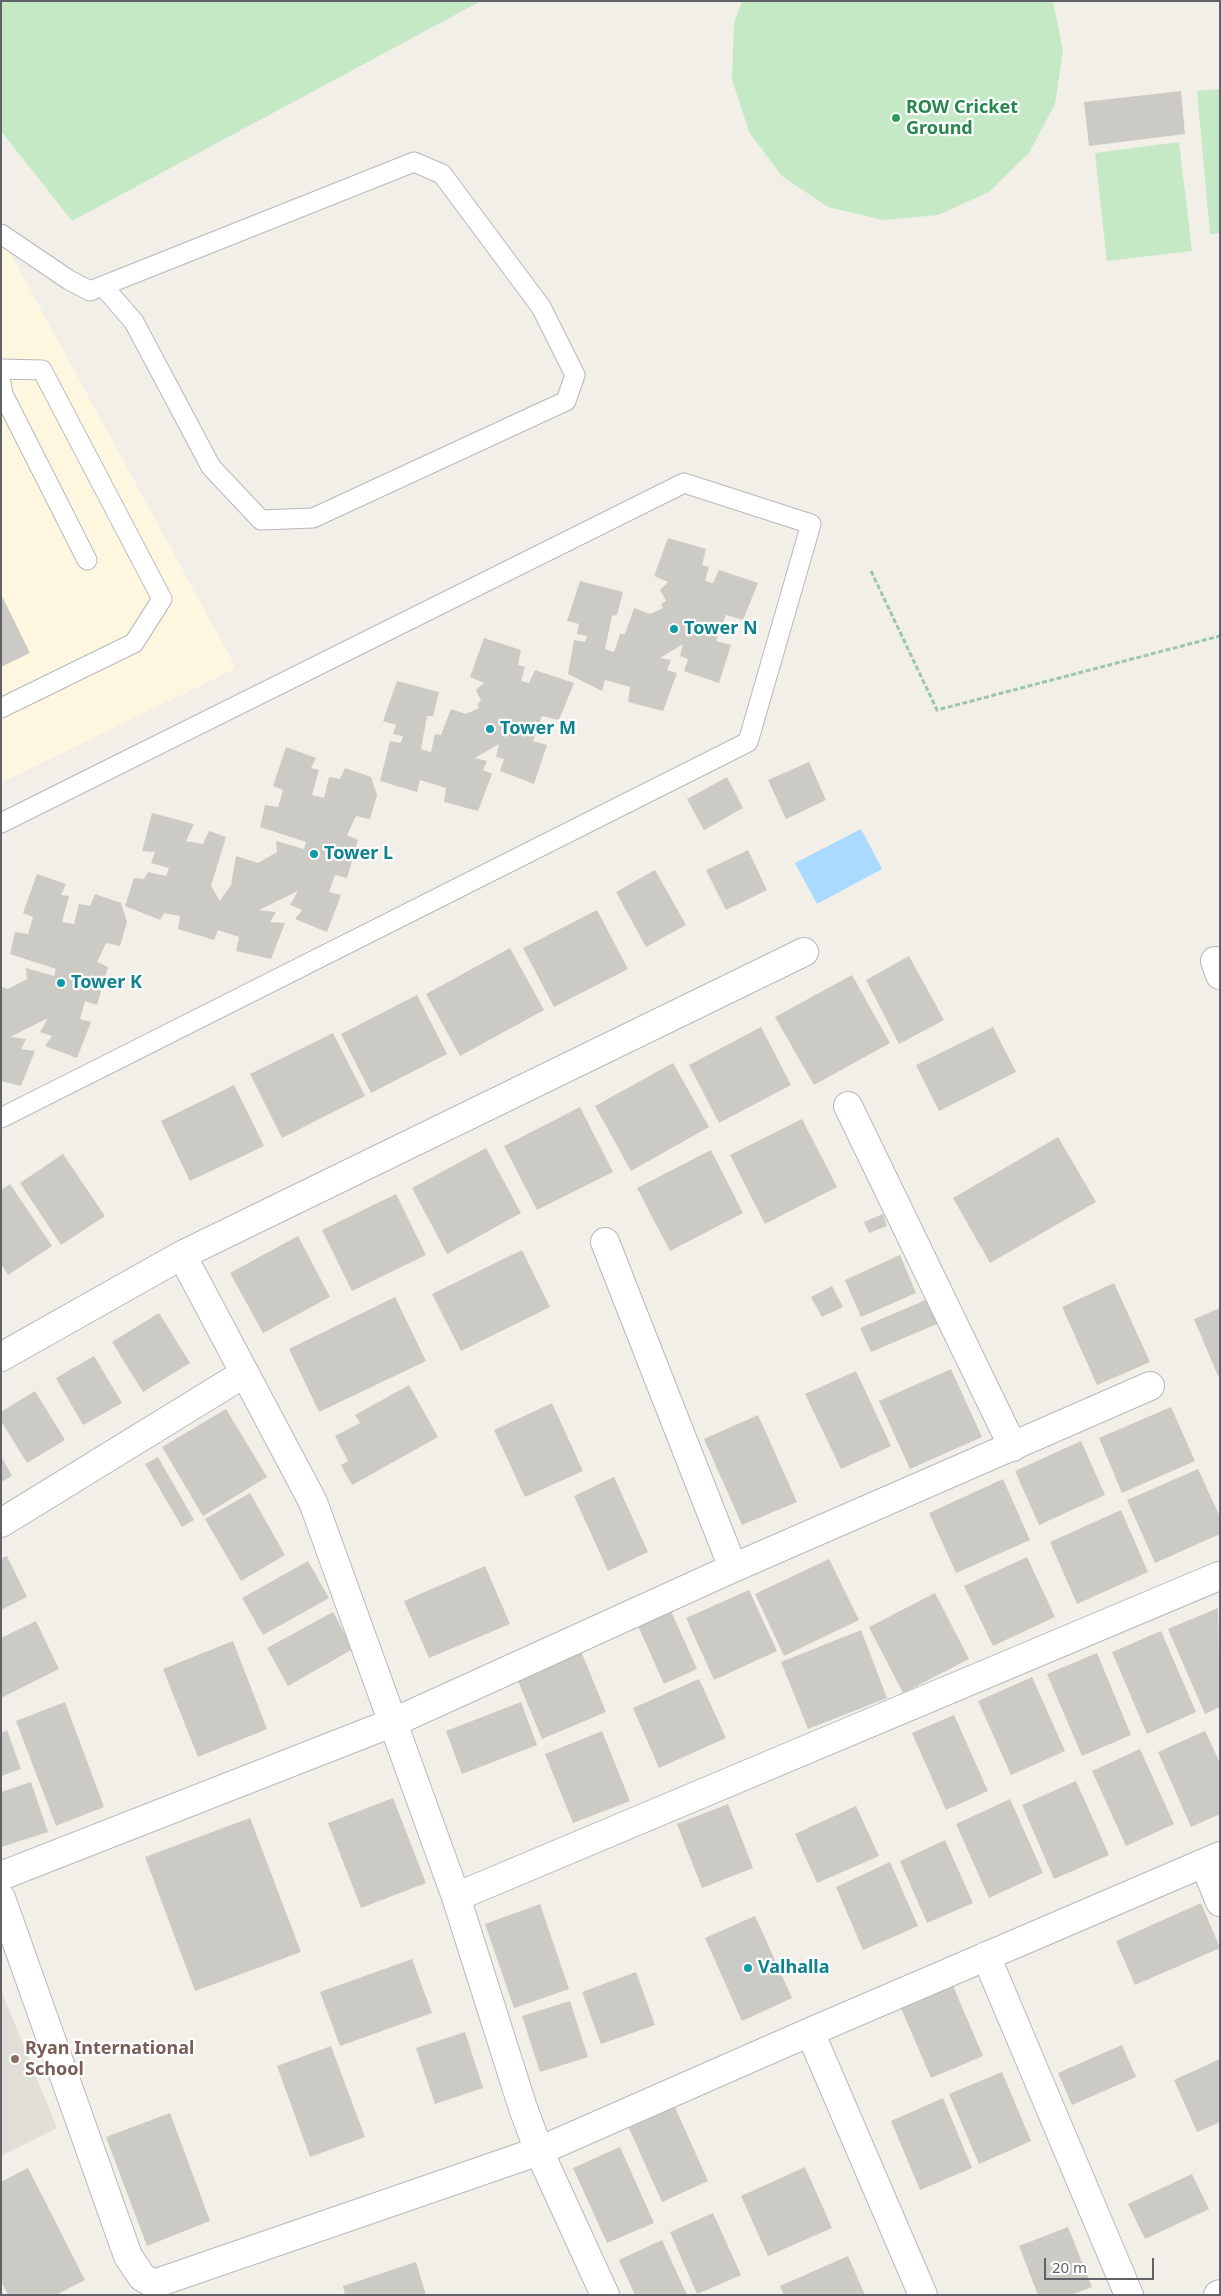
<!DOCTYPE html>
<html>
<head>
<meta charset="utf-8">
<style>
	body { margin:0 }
	#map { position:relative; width:1221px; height:2296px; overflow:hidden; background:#f1efe8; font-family:"Noto Sans",sans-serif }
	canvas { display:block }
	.frame { position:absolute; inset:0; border:2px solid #5f6368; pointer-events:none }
	.scale { position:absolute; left:1044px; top:2258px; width:110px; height:22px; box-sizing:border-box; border:2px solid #5f6368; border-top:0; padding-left:6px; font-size:15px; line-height:18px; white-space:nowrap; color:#5f6368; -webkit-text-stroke:4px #fff; paint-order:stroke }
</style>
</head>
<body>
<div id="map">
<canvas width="1221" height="2296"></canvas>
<div class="frame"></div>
<div class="scale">20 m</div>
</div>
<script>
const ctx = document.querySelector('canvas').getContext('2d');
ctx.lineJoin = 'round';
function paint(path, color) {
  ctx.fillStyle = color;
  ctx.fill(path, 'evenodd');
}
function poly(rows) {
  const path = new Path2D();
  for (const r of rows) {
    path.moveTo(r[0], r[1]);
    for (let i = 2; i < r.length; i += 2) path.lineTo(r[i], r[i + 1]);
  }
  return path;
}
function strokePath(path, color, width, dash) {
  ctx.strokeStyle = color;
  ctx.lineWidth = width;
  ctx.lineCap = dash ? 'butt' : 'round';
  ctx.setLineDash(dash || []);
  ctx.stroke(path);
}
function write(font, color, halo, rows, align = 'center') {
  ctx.font = font + ' "Noto Sans",sans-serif';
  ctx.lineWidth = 4.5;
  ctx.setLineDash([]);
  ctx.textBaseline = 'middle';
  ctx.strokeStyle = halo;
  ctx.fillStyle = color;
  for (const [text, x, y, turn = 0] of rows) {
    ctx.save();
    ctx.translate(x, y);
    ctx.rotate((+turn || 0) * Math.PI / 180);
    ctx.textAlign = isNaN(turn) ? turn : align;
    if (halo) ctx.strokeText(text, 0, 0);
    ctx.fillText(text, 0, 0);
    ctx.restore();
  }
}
const commercial = poly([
	[1,236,236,668,1,783]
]);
const education = poly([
	[1,1990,57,2128,1,2156]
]);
const green = poly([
	[1,1,481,1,72,221,1,131],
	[742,1,1053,1,1063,51,1055,104,1029,153,989,192,938,215,883,220,828,207,782,176,749,132,732,79,734,23],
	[1220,89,1220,233,1210,234,1197,91],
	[1179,142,1192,251,1107,261,1095,153]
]);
const water = poly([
	[861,829,882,869,817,904,795,863]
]);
const building = poly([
	[1181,91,1185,134,1089,146,1084,102],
	[668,538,706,549,702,565,709,567,705,581,713,583,719,570,758,583,743,620,726,615,716,641,731,645,719,683,684,671,688,659,680,656,683,644,660,658,671,660,667,670,677,673,663,711,628,702,630,687,605,680,602,691,568,674,574,640,585,642,587,636,577,634,579,624,567,621,580,581,623,592,617,615,612,616,605,649,614,652,620,634,625,634,634,608,650,614,663,608,661,604,666,601,660,590,668,582,654,576],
	[1,594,30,653,1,667],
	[484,638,521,650,518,665,525,667,521,681,529,683,535,670,574,683,559,720,542,716,533,741,547,745,534,784,500,771,504,759,496,757,499,744,475,758,487,761,483,770,492,774,478,811,444,802,446,788,420,780,417,792,380,781,390,741,401,743,403,736,393,734,396,725,383,721,397,681,439,692,433,716,427,716,421,749,431,752,435,734,441,735,451,709,466,714,479,708,477,704,481,701,476,690,484,683,470,677],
	[286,747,316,758,311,768,319,770,312,795,324,798,329,777,340,779,345,768,371,777,377,795,370,819,356,816,347,835,358,840,347,878,335,875,329,892,341,895,327,932,295,919,302,910,290,905,298,891,259,910,276,912,270,922,285,923,271,959,236,951,239,937,218,930,214,940,178,929,180,916,164,913,160,920,125,906,134,878,144,879,148,872,166,876,169,868,151,863,155,852,142,851,152,813,194,824,186,841,203,844,209,831,226,837,211,886,220,901,231,885,236,856,258,863,277,852,276,841,304,849,306,842,260,827,265,805,278,807,283,790,273,786],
	[809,762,826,800,786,819,768,780],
	[727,777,743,808,704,830,687,799],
	[748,850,767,890,726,910,706,870],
	[655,870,686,925,646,947,616,892],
	[37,874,66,884,61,895,69,896,62,922,74,924,79,904,90,906,95,894,121,903,127,922,120,946,106,943,97,962,108,967,97,1005,85,1001,80,1019,91,1022,77,1058,45,1046,52,1036,40,1032,48,1018,10,1037,26,1039,21,1049,35,1051,21,1086,1,1081,1,987,8,989,27,979,26,968,54,976,56,969,10,954,15,932,28,934,33,917,23,913],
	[597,910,628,969,554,1007,523,948],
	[510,948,544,1010,460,1056,426,994],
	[909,956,944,1020,899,1044,866,980],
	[852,975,890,1043,814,1085,775,1017],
	[417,995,447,1054,371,1093,341,1034],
	[761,1027,791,1085,719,1123,689,1065],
	[993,1027,1016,1072,939,1111,916,1065],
	[333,1033,365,1096,282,1138,250,1074],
	[673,1063,709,1127,631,1171,595,1106],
	[234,1085,264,1146,190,1181,161,1121],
	[580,1107,613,1172,537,1210,504,1146],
	[802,1119,837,1187,765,1224,730,1155],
	[1058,1137,1096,1202,990,1263,953,1198],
	[486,1148,521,1213,447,1254,412,1188],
	[711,1150,743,1213,670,1251,637,1188],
	[63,1154,105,1216,61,1245,20,1183],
	[10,1184,52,1246,8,1275,1,1264,1,1190],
	[396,1194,426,1255,352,1291,322,1230],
	[883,1214,887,1226,869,1233,864,1222],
	[298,1236,330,1297,263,1333,230,1273],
	[522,1250,550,1307,461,1351,432,1294],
	[900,1255,916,1293,861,1317,845,1280],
	[1114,1283,1150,1362,1097,1385,1062,1307],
	[832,1286,843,1307,822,1317,811,1297],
	[395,1297,426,1361,319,1412,289,1349],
	[928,1299,939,1323,871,1352,860,1328],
	[1220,1308,1220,1375,1218,1376,1194,1319],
	[159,1313,190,1363,143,1392,112,1342],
	[94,1356,122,1403,83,1425,56,1378],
	[951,1369,982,1437,910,1469,879,1401],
	[856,1371,891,1446,841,1469,805,1394],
	[409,1385,438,1437,352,1485,341,1465,348,1461,335,1436,360,1423,355,1415],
	[35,1391,65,1440,27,1463,1,1421,1,1412],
	[552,1403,583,1471,525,1497,494,1430],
	[1171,1407,1195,1461,1122,1493,1099,1438],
	[226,1409,267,1477,203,1516,162,1447],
	[758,1415,797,1502,742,1525,704,1439],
	[1081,1441,1105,1495,1039,1525,1015,1471],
	[1,1456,12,1476,1,1482],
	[158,1457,194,1520,182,1527,145,1464],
	[1198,1469,1220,1517,1220,1534,1155,1563,1127,1500],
	[614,1477,648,1552,608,1571,574,1496],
	[1003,1479,1030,1540,956,1573,929,1513],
	[250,1493,285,1555,241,1581,205,1519],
	[1121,1510,1148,1572,1077,1604,1050,1542],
	[7,1556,27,1597,1,1610,1,1558],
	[1027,1557,1055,1617,993,1646,964,1586],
	[829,1559,859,1620,784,1656,755,1594],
	[308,1561,329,1598,263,1635,242,1598],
	[485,1566,510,1624,429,1658,404,1601],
	[749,1590,777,1651,714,1680,686,1618],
	[935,1593,969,1659,903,1693,869,1627],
	[1218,1608,1220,1707,1205,1714,1168,1629],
	[671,1611,697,1669,664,1684,638,1626],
	[333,1612,353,1649,288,1686,267,1648],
	[36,1621,59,1669,1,1698,1,1638],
	[861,1630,887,1698,808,1729,781,1662],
	[1161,1631,1196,1712,1147,1734,1112,1652],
	[233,1641,267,1729,198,1757,163,1669],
	[580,1649,606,1712,542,1739,516,1676],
	[1097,1653,1131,1735,1082,1756,1047,1674],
	[1032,1677,1065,1751,1011,1775,978,1701],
	[699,1679,726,1738,659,1768,633,1708],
	[65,1702,104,1807,56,1826,16,1721],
	[521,1702,537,1745,462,1774,446,1731],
	[954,1715,988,1791,946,1810,912,1733],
	[7,1730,21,1769,1,1776,1,1733],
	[602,1731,630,1801,573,1823,545,1754],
	[1205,1731,1220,1763,1220,1814,1191,1827,1158,1752],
	[1140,1749,1174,1824,1126,1846,1092,1771],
	[1076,1781,1109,1855,1054,1879,1022,1805],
	[31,1782,48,1832,1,1847,1,1792],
	[393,1798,426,1883,361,1908,328,1823],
	[1010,1799,1043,1873,989,1898,956,1824],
	[728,1804,753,1868,702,1888,677,1824],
	[856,1806,879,1856,817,1883,795,1834],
	[250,1818,301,1952,195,1991,145,1857],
	[945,1840,973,1903,927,1923,900,1861],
	[890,1862,918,1926,863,1950,836,1887],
	[1201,1903,1220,1948,1135,1985,1116,1941],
	[540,1904,569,1989,514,2008,485,1924],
	[755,1916,792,1998,742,2021,705,1938],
	[412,1959,432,2013,340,2046,320,1992],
	[636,1972,655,2025,601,2044,582,1992],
	[953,1986,983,2056,931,2078,901,2008],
	[570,2001,588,2057,540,2072,522,2016],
	[465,2032,483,2088,435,2104,416,2048],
	[1122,2045,1136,2077,1072,2105,1058,2073],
	[331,2046,365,2137,310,2157,277,2066],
	[1220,2059,1220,2122,1197,2132,1174,2080],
	[1002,2072,1031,2141,979,2164,949,2094],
	[943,2098,972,2168,920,2190,891,2121],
	[674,2105,708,2181,662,2202,628,2126],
	[170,2113,210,2221,147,2246,106,2137],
	[620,2147,654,2223,607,2243,573,2168],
	[805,2167,832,2228,768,2256,741,2196],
	[28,2168,85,2280,56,2295,8,2295,1,2281,1,2182],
	[1192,2174,1209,2209,1145,2239,1128,2204],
	[713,2213,741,2275,697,2294,670,2232],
	[1068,2227,1092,2287,1071,2295,1038,2295,1019,2246],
	[662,2240,687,2295,635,2295,619,2260],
	[848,2256,865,2295,784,2295,780,2286],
	[416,2262,426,2295,345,2295,343,2286]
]);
const path = poly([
	[871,571,937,710,1220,636]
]);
const lane = poly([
	[1,234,69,280,90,291,414,162,442,174,541,307,575,375,566,401,313,518,261,520,211,467,134,322,103,286],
	[1,369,42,370,162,599,134,643,1,708],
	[1,383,3,394,87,560],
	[1,823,684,483,811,524,748,742,1,1118]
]);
const street = poly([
	[1215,961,1220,975],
	[848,1106,1013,1447],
	[605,1242,733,1568],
	[182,1255,313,1502,456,1897,523,2108,539,2151,605,2295],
	[1,1357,182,1255,804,952],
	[1,1523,245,1373],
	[1204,1863,1220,1902],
	[1,1876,394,1722,733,1568,1150,1386],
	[456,1897,1219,1576],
	[1,1898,128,2256,142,2277,154,2284,539,2151,810,2032,1220,1856],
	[986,1956,1129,2295],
	[810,2032,923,2295],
	[1218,2295,1220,2294]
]);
const markers = [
	[896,118,5,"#2e9e5b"],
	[674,629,5,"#0f9aa8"],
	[490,729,5,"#0f9aa8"],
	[314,854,5,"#0f9aa8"],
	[61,983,5,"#0f9aa8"],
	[748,1968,5,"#0f9aa8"],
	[15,2059,5,"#8d6e63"]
];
const leisureNames = [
	["ROW Cricket",906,108],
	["Ground",906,129]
];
const cultureNames = [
	["Tower N",684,629],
	["Tower M",500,729],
	["Tower L",324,854],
	["Tower K",71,983],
	["Valhalla",758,1968]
];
const educationNames = [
	["Ryan International",25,2049],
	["School",25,2070]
];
paint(commercial, '#fef7e0');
paint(education, '#e1ded6');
paint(green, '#c5e8c5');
paint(water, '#aadaff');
paint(building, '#cccac5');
strokePath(lane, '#b5b8bc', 21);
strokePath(street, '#b5b8bc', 30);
strokePath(path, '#9cc7a9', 3, [5, 2.5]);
strokePath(lane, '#fff', 19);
strokePath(street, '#fff', 28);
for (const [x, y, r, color] of markers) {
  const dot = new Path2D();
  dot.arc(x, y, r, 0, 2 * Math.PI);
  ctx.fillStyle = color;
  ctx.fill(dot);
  strokePath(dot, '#fff', 2);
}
write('bold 18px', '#27864d', '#fff', leisureNames, 'left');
write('bold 18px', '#0d838f', '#fff', cultureNames, 'left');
write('bold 18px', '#785e54', '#fff', educationNames, 'left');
</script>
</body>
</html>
